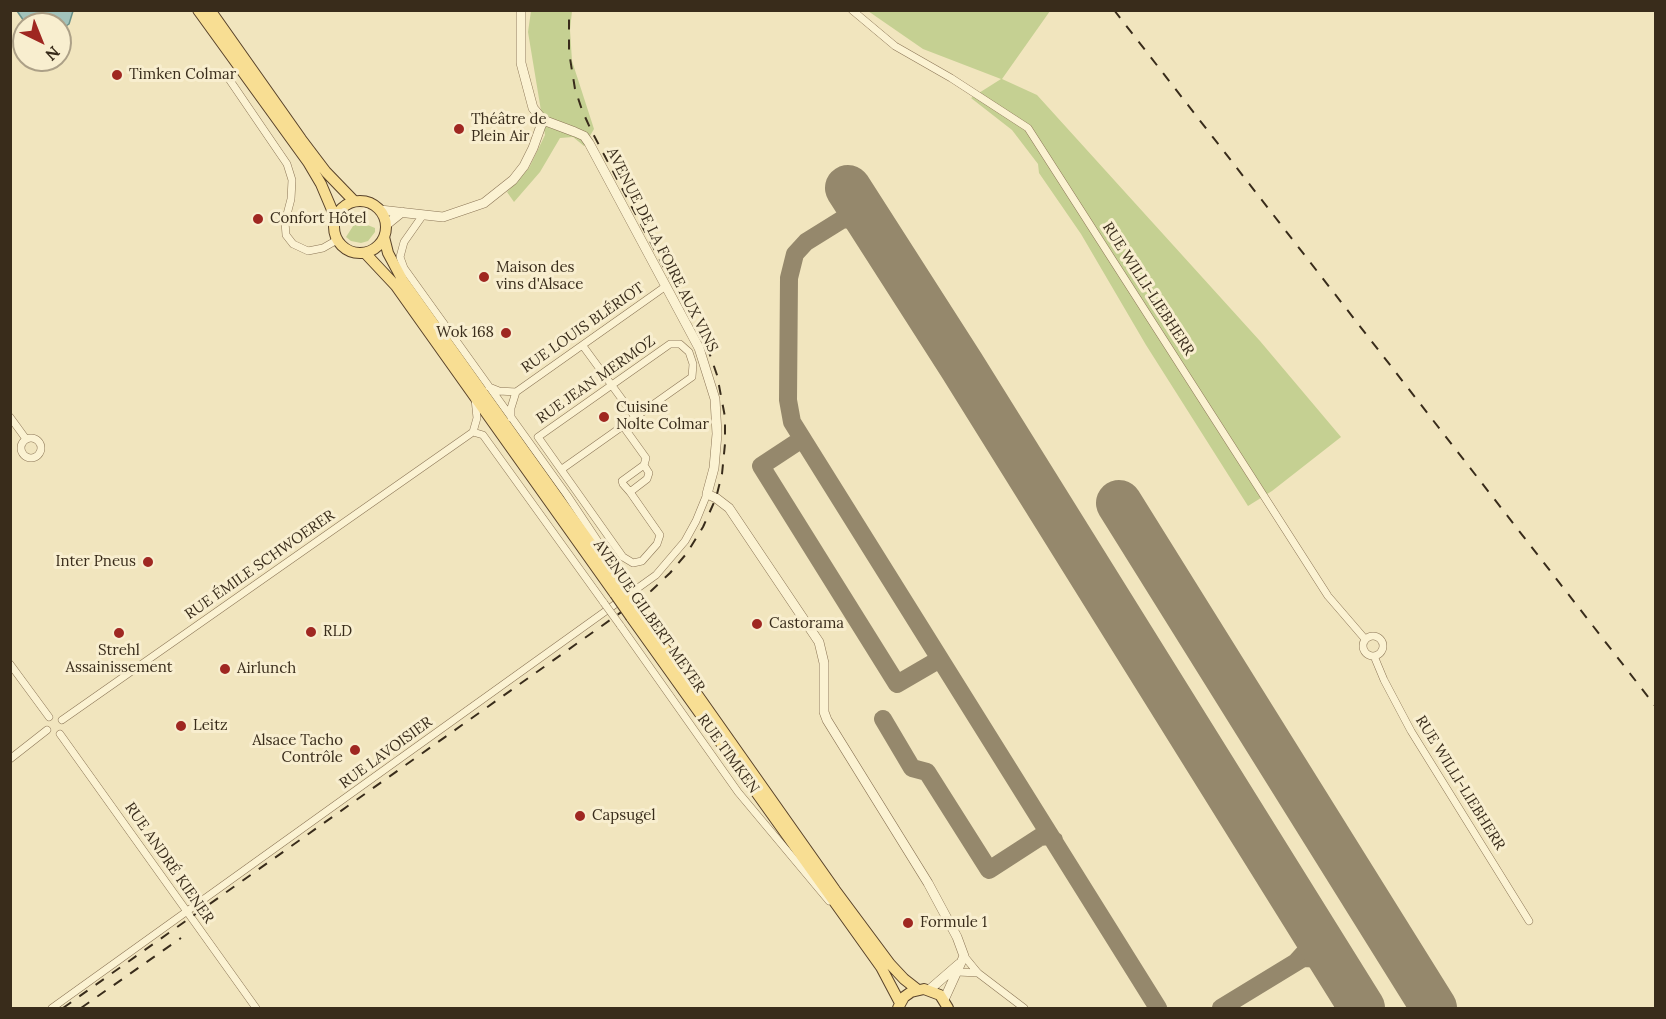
<!DOCTYPE html>
<html>
<head>
<meta charset="utf-8">
<style>
	body { margin:0 }
	#map { position:relative; width:1666px; height:1019px; overflow:hidden; background:#f1e5be; font-family:Lora,serif }
	canvas { display:block }
	.frame { position:absolute; inset:0; border:12px solid #392c1b; pointer-events:none }
	.north { position:absolute; left:12px; top:12px; width:60px; height:60px; box-sizing:border-box; background:#f8eecf; border:2px solid #aca087; border-radius:50%; rotate:137deg; font-size:16px; font-weight:700; line-height:24px; text-align:center; color:#392c1b }
	.north::after { content:''; display:block; margin:auto; width:21px; height:27px; background:#9f2721; clip-path:polygon(50% 0,100% 100%,50% 72%,0 100%) }
</style>
</head>
<body>
<div id="map">
<canvas width="1666" height="1019"></canvas>
<div class="frame"></div>
<div class="north">N</div>
</div>
<script>
const ctx = document.querySelector('canvas').getContext('2d');
ctx.lineJoin = 'round';
function paint(path, color) {
  ctx.fillStyle = color;
  ctx.fill(path, 'evenodd');
}
function poly(rows) {
  const path = new Path2D();
  for (const r of rows) {
    if (r.length === 3) {
      path.moveTo(r[0] + r[2], r[1]);
      path.arc(r[0], r[1], r[2], 0, 2 * Math.PI);
      continue;
    }
    path.moveTo(r[0], r[1]);
    for (let i = 2; i < r.length; i += 2) path.lineTo(r[i], r[i + 1]);
  }
  return path;
}
function strokePath(path, color, width, dash) {
  ctx.strokeStyle = color;
  ctx.lineWidth = width;
  ctx.lineCap = dash ? 'butt' : 'round';
  ctx.setLineDash(dash || []);
  ctx.stroke(path);
}
function write(font, color, halo, rows, align = 'center') {
  ctx.font = font + ' Lora,serif';
  ctx.lineWidth = 6;
  ctx.setLineDash([]);
  ctx.textBaseline = 'middle';
  ctx.strokeStyle = halo;
  ctx.fillStyle = color;
  for (const [text, x, y, turn = 0] of rows) {
    ctx.save();
    ctx.translate(x, y);
    ctx.rotate((+turn || 0) * Math.PI / 180);
    ctx.textAlign = isNaN(turn) ? turn : align;
    if (halo) ctx.strokeText(text, 0, 0);
    ctx.fillText(text, 0, 0);
    ctx.restore();
  }
}
const green = poly([
	[531,11,572,11,570,30,572,61,594,129,584,146,573,137,560,138,540,172,514,202,507,192,529,168,545,135,528,32],
	[868,11,1050,11,1002,79,1037,95,1260,341,1341,437,1272,491,1248,506,1146,345,1081,234,1039,173,1038,164,1012,130,971,98,1001,79,923,49],
	[360,222,375,228,375,232,368,241,361,243,351,241,346,237,355,223]
]);
const water = poly([
	[17,11,73,10,73,11,69,24,60,30,60,24,26,24,17,11]
]);
const taxiway = poly([
	[877,233,869,224,861,221,843,219,806,242,795,254,789,278,788,400,792,422,1158,1008],
	[802,439,761,466,897,684,940,659],
	[883,719,912,768,927,772,989,870,1040,837,1047,836,1054,840],
	[1297,961,1306,951,1310,938,1307,920],
	[1221,1008,1303,958,1324,959,1338,970]
]);
const runway = poly([
	[848,188,962,366,1362,1008],
	[1119,503,1434,1008]
]);
const minor = poly([
	[852,10,895,46,951,78,1028,128,1328,596,1365,639],
	[229,79,287,164,292,180,291,199,285,222,286,235,293,244,308,251,323,248,337,240],
	[423,215,404,242,400,257,404,268,567,495,611,561,616,573],
	[583,346,635,417],
	[489,387,499,391,516,392],
	[516,392,666,286],
	[10,417,26,439],
	[511,418,511,408,516,392],
	[473,432,483,435,604,603],
	[473,432,477,418,475,399],
	[31,448,10],
	[562,469,692,377,693,364,689,352,680,344,670,344,538,437,623,557,633,563,642,561,657,544,660,535,630,492,647,479,649,473,644,465,646,458,623,426],
	[630,492,623,484,622,481,644,465],
	[620,625,738,792,829,901],
	[1373,646,10],
	[1374,656,1384,680,1411,731,1529,921],
	[10,664,49,717],
	[62,720,473,432],
	[60,734,256,1008],
	[10,759,47,730],
	[964,956,978,973,1024,1008],
	[958,972,978,973],
	[52,1008,656,575,685,541,696,521,707,494]
]);
const tertiary = poly([
	[521,10,521,63,533,108,543,120,575,132,584,136,589,143,699,348,715,399,717,434,714,468,707,494,716,498,729,508,819,642,824,663,824,712,827,720,928,883,957,937,964,956,944,1000],
	[380,210,443,217,484,203,513,180,524,166,533,148,543,120],
	[386,225,402,212],
	[929,990,959,964]
]);
const primary = poly([
	[198,10,308,162,321,184,335,217],
	[210,10,301,139,326,172,354,201],
	[360,227,26],
	[384,237,388,253,403,281,623,589],
	[365,253,396,286,615,594],
	[639,612,835,890,890,964,904,979,918,990],
	[631,617,881,967,900,1003],
	[898,1008,904,997,911,992,924,989,940,995,948,1008]
]);
const rail = poly([
	[1114,10,1656,707],
	[63,1008,651,591,670,573,687,553,703,527,716,498,722,474,725,444,725,417,717,375,709,352,591,130,582,110,575,89,569,52,569,10],
	[81,1008,181,938]
]);
const minorBridge = poly([
	[604,603,620,625]
]);
const primaryBridge = poly([
	[623,589,639,612],
	[615,594,631,617]
]);
const markers = [
	[117,75,6,"#9f2721"],
	[459,129,6,"#9f2721"],
	[258,219,6,"#9f2721"],
	[484,277,6,"#9f2721"],
	[506,333,6,"#9f2721"],
	[604,417,6,"#9f2721"],
	[148,562,6,"#9f2721"],
	[757,624,6,"#9f2721"],
	[311,632,6,"#9f2721"],
	[119,633,6,"#9f2721"],
	[225,669,6,"#9f2721"],
	[181,726,6,"#9f2721"],
	[355,750,6,"#9f2721"],
	[580,816,6,"#9f2721"],
	[908,923,6,"#9f2721"]
];
const poiNames = [
	["Timken Colmar",129,75],
	["Théâtre de",471,120],
	["Plein Air",471,137],
	["Confort Hôtel",270,219],
	["Maison des",496,268],
	["vins d'Alsace",496,285],
	["Wok 168",494,333,"right"],
	["Cuisine",616,408],
	["Nolte Colmar",616,425],
	["Inter Pneus",136,562,"right"],
	["Castorama",769,624],
	["RLD",323,632],
	["Strehl",119,651,"center"],
	["Assainissement",119,668,"center"],
	["Airlunch",237,669],
	["Leitz",193,726],
	["Alsace Tacho",343,741,"right"],
	["Contrôle",343,758,"right"],
	["Capsugel",592,816],
	["Formule 1",920,923]
];
const streetNames = [
	["AVENUE DE LA FOIRE AUX VINS",662,250,63],
	["RUE WILLI-LIEBHERR",1148,289,57],
	["RUE LOUIS BLÉRIOT",583,328,-35],
	["RUE JEAN MERMOZ",596,380,-35],
	["RUE ÉMILE SCHWOERER",260,565,-35],
	["AVENUE GILBERT MEYER",649,616,55],
	["RUE LAVOISIER",386,753,-36],
	["RUE TIMKEN",728,754,54],
	["RUE WILLI-LIEBHERR",1460,783,58],
	["RUE ANDRÉ KIENER",169,863,55]
];
paint(green, '#c5d092');
paint(water, '#a2c3bb');
strokePath(water, '#699189', 1.5);
strokePath(taxiway, '#95886c', 18);
strokePath(runway, '#95886c', 46);
strokePath(minor, '#8b7556', 8);
strokePath(tertiary, '#8b7556', 10);
strokePath(primary, '#58422a', 12);
strokePath(minor, '#fbf2d2', 7);
strokePath(tertiary, '#fbf2d2', 9);
strokePath(primary, '#f8de93', 10);
strokePath(rail, '#392c1b', 2, [10, 10]);
strokePath(minorBridge, '#8b7556', 8, []);
strokePath(primaryBridge, '#58422a', 12, []);
strokePath(minorBridge, '#fbf2d2', 7);
strokePath(primaryBridge, '#f8de93', 10);
for (const [x, y, r, color] of markers) {
  const dot = new Path2D();
  dot.arc(x, y, r, 0, 2 * Math.PI);
  ctx.fillStyle = color;
  ctx.fill(dot);
  strokePath(dot, '#f8eecf', 2);
}
write('15px', '#392c1b', '#f8eecf', poiNames, 'left');
write('15px', '#392c1b', '#f8eecf', streetNames);
</script>
</body>
</html>
